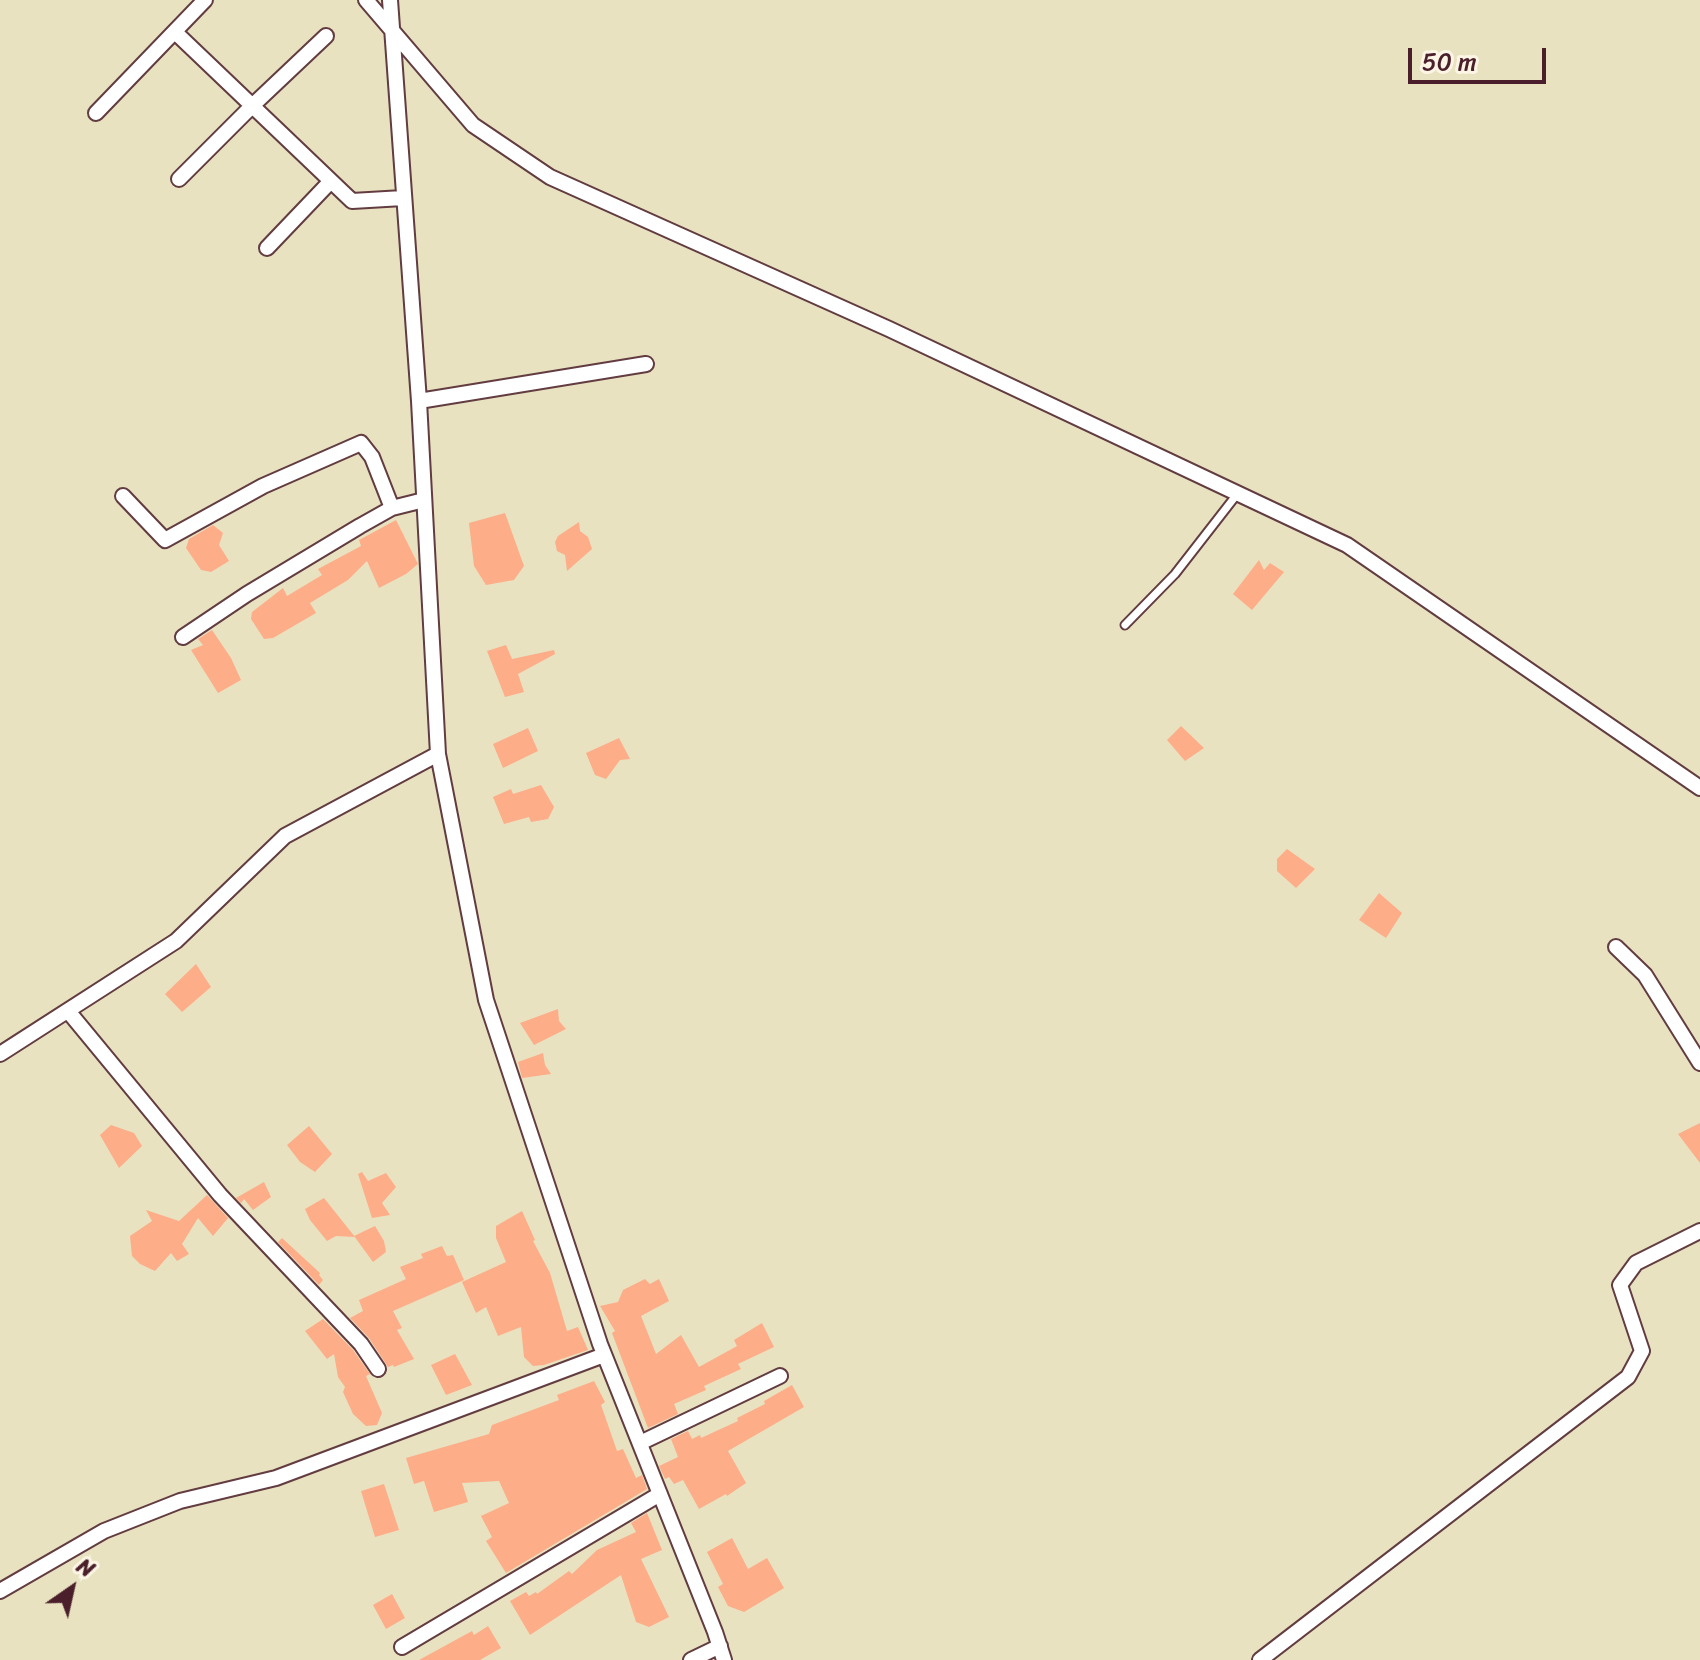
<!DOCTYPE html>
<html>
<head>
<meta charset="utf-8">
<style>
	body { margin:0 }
	#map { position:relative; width:1700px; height:1660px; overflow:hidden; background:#e8e2c0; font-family:Sriracha,sans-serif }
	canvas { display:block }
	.north { position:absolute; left:32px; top:1548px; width:80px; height:80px; -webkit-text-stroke:6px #fcf5e5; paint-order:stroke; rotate:34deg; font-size:22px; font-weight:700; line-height:32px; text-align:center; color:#4a1f2b }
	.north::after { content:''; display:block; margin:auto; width:28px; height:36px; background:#4a1f2b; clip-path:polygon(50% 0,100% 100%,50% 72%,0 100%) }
	.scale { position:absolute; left:1408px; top:48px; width:138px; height:36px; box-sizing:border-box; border:4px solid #4a1f2b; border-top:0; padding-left:10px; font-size:24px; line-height:28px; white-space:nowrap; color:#4a1f2b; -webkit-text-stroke:6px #fcf5e5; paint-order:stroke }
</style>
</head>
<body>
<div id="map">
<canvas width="1700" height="1660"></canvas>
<div class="north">N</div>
<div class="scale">50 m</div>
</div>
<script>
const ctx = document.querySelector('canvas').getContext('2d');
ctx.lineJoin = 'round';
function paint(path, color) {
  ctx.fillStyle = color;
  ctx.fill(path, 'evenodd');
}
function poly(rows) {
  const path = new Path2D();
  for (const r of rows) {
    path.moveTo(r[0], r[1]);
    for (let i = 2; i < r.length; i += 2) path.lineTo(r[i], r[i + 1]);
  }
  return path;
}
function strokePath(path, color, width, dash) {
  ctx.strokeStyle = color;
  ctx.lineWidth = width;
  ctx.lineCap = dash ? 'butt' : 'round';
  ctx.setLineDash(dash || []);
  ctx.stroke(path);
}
const building = poly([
	[505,513,524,566,514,580,486,585,474,566,469,523],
	[396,520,418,564,406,574,379,588,367,561,348,580,310,603,316,613,273,638,264,639,251,619,252,612,283,588,287,596,322,575,318,569,361,546,359,540],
	[579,522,580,531,588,537,592,549,567,571,565,555,557,551,555,542,558,536],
	[213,525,223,533,219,545,229,561,211,572,201,570,186,548,189,539],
	[1259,560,1264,570,1270,563,1284,572,1252,610,1233,594],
	[212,630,231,658,241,680,218,693,191,650,203,645,198,639],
	[506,645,512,659,554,650,555,654,518,674,524,692,505,697,487,651],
	[1181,726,1204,748,1185,761,1167,740],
	[528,728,538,751,503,768,493,744],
	[619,738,630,759,620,760,606,779,595,775,586,753],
	[541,785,554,807,548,819,531,822,529,817,504,824,493,797,511,789,513,794],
	[1287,849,1315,869,1296,888,1277,871,1277,859],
	[1379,893,1402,913,1386,938,1359,920],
	[196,964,211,987,182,1012,165,994],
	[558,1009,559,1021,566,1029,534,1045,520,1023],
	[543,1053,545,1065,551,1074,522,1078,518,1062],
	[1700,1123,1700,1163,1678,1134],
	[111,1125,134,1133,142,1146,119,1168,100,1135],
	[309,1126,332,1154,315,1172,300,1162,287,1145],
	[362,1172,368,1181,386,1173,396,1187,382,1203,390,1215,372,1218,358,1174],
	[264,1182,271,1197,253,1210,244,1199,241,1203,236,1198],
	[207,1195,228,1218,213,1236,198,1218,182,1244,189,1254,177,1261,171,1253,155,1271,140,1264,132,1256,130,1236,152,1221,146,1210,179,1221],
	[324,1198,355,1237,336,1236,327,1241,310,1220,305,1209],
	[522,1211,535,1240,533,1241,550,1273,567,1331,578,1327,588,1350,544,1365,533,1366,524,1357,521,1327,498,1336,486,1307,476,1313,462,1282,506,1262,496,1238,496,1226],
	[375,1226,384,1241,386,1252,373,1262,354,1236],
	[282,1238,320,1273,319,1275,323,1280,319,1285,278,1242],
	[442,1246,447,1256,453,1255,464,1280,393,1311,402,1328,397,1330,414,1359,394,1367,393,1365,388,1367,369,1338,350,1318,363,1311,359,1300,406,1279,400,1267,423,1258,421,1254],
	[645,1279,650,1284,659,1279,669,1301,641,1316,656,1354,681,1335,699,1367,737,1346,734,1340,762,1323,774,1347,738,1364,741,1369,704,1386,706,1390,674,1404,678,1414,648,1428,612,1333,615,1331,600,1306,618,1302,623,1290],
	[323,1319,353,1350,370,1374,366,1376,382,1413,377,1425,366,1426,353,1414,343,1392,345,1387,338,1377,334,1354,327,1359,305,1331],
	[455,1354,472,1385,446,1395,431,1365],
	[594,1381,605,1402,601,1405,617,1451,623,1449,636,1478,642,1475,647,1489,506,1573,486,1541,492,1537,481,1516,509,1503,499,1481,462,1483,468,1502,434,1512,424,1481,414,1484,406,1458,489,1434,492,1425,559,1400,557,1395],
	[792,1385,804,1407,728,1451,746,1483,727,1496,726,1494,699,1509,683,1480,674,1484,669,1477,665,1479,659,1466,678,1457,671,1439,688,1431,692,1439,700,1435,701,1438,738,1421,737,1418,765,1404,764,1401],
	[384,1484,399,1530,375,1537,361,1491],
	[647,1513,662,1550,641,1559,669,1617,649,1627,636,1622,621,1575,530,1635,510,1601,526,1592,529,1596,536,1592,537,1594,569,1571,572,1574,597,1550,636,1532,631,1523],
	[732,1538,748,1569,767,1558,784,1588,744,1612,728,1606,718,1587,723,1584,707,1552],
	[392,1594,405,1618,386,1629,373,1605],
	[488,1626,501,1648,480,1660,419,1660,472,1631,474,1635]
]);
const service = poly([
	[1125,625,1175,574,1238,493]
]);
const minor = poly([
	[366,0,473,125,550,177,889,329,1347,545,1700,788],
	[390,0,419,401,438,754,486,1000,600,1344,715,1632,724,1660],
	[175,32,352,201,403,198],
	[96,113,205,0],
	[179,179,252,106,326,36],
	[267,248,330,182],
	[419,401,646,364],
	[123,496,165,540,263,486,361,443,372,457,392,508],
	[183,637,247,594,360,526,392,508,424,500],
	[1616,947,1645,975,1700,1063],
	[68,1011,220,1195,361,1344,378,1369],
	[0,1054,176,941,285,836,438,754],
	[640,1443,780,1376],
	[0,1591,104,1531,180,1501,276,1478,604,1355],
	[402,1647,660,1494],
	[691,1660,720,1646],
	[1260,1660,1628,1377,1642,1351,1620,1285,1636,1263,1700,1231]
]);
paint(building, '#fead89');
strokePath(service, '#623c41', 11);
strokePath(minor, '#623c41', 18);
strokePath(service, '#fff', 7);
strokePath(minor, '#fff', 14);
</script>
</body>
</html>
